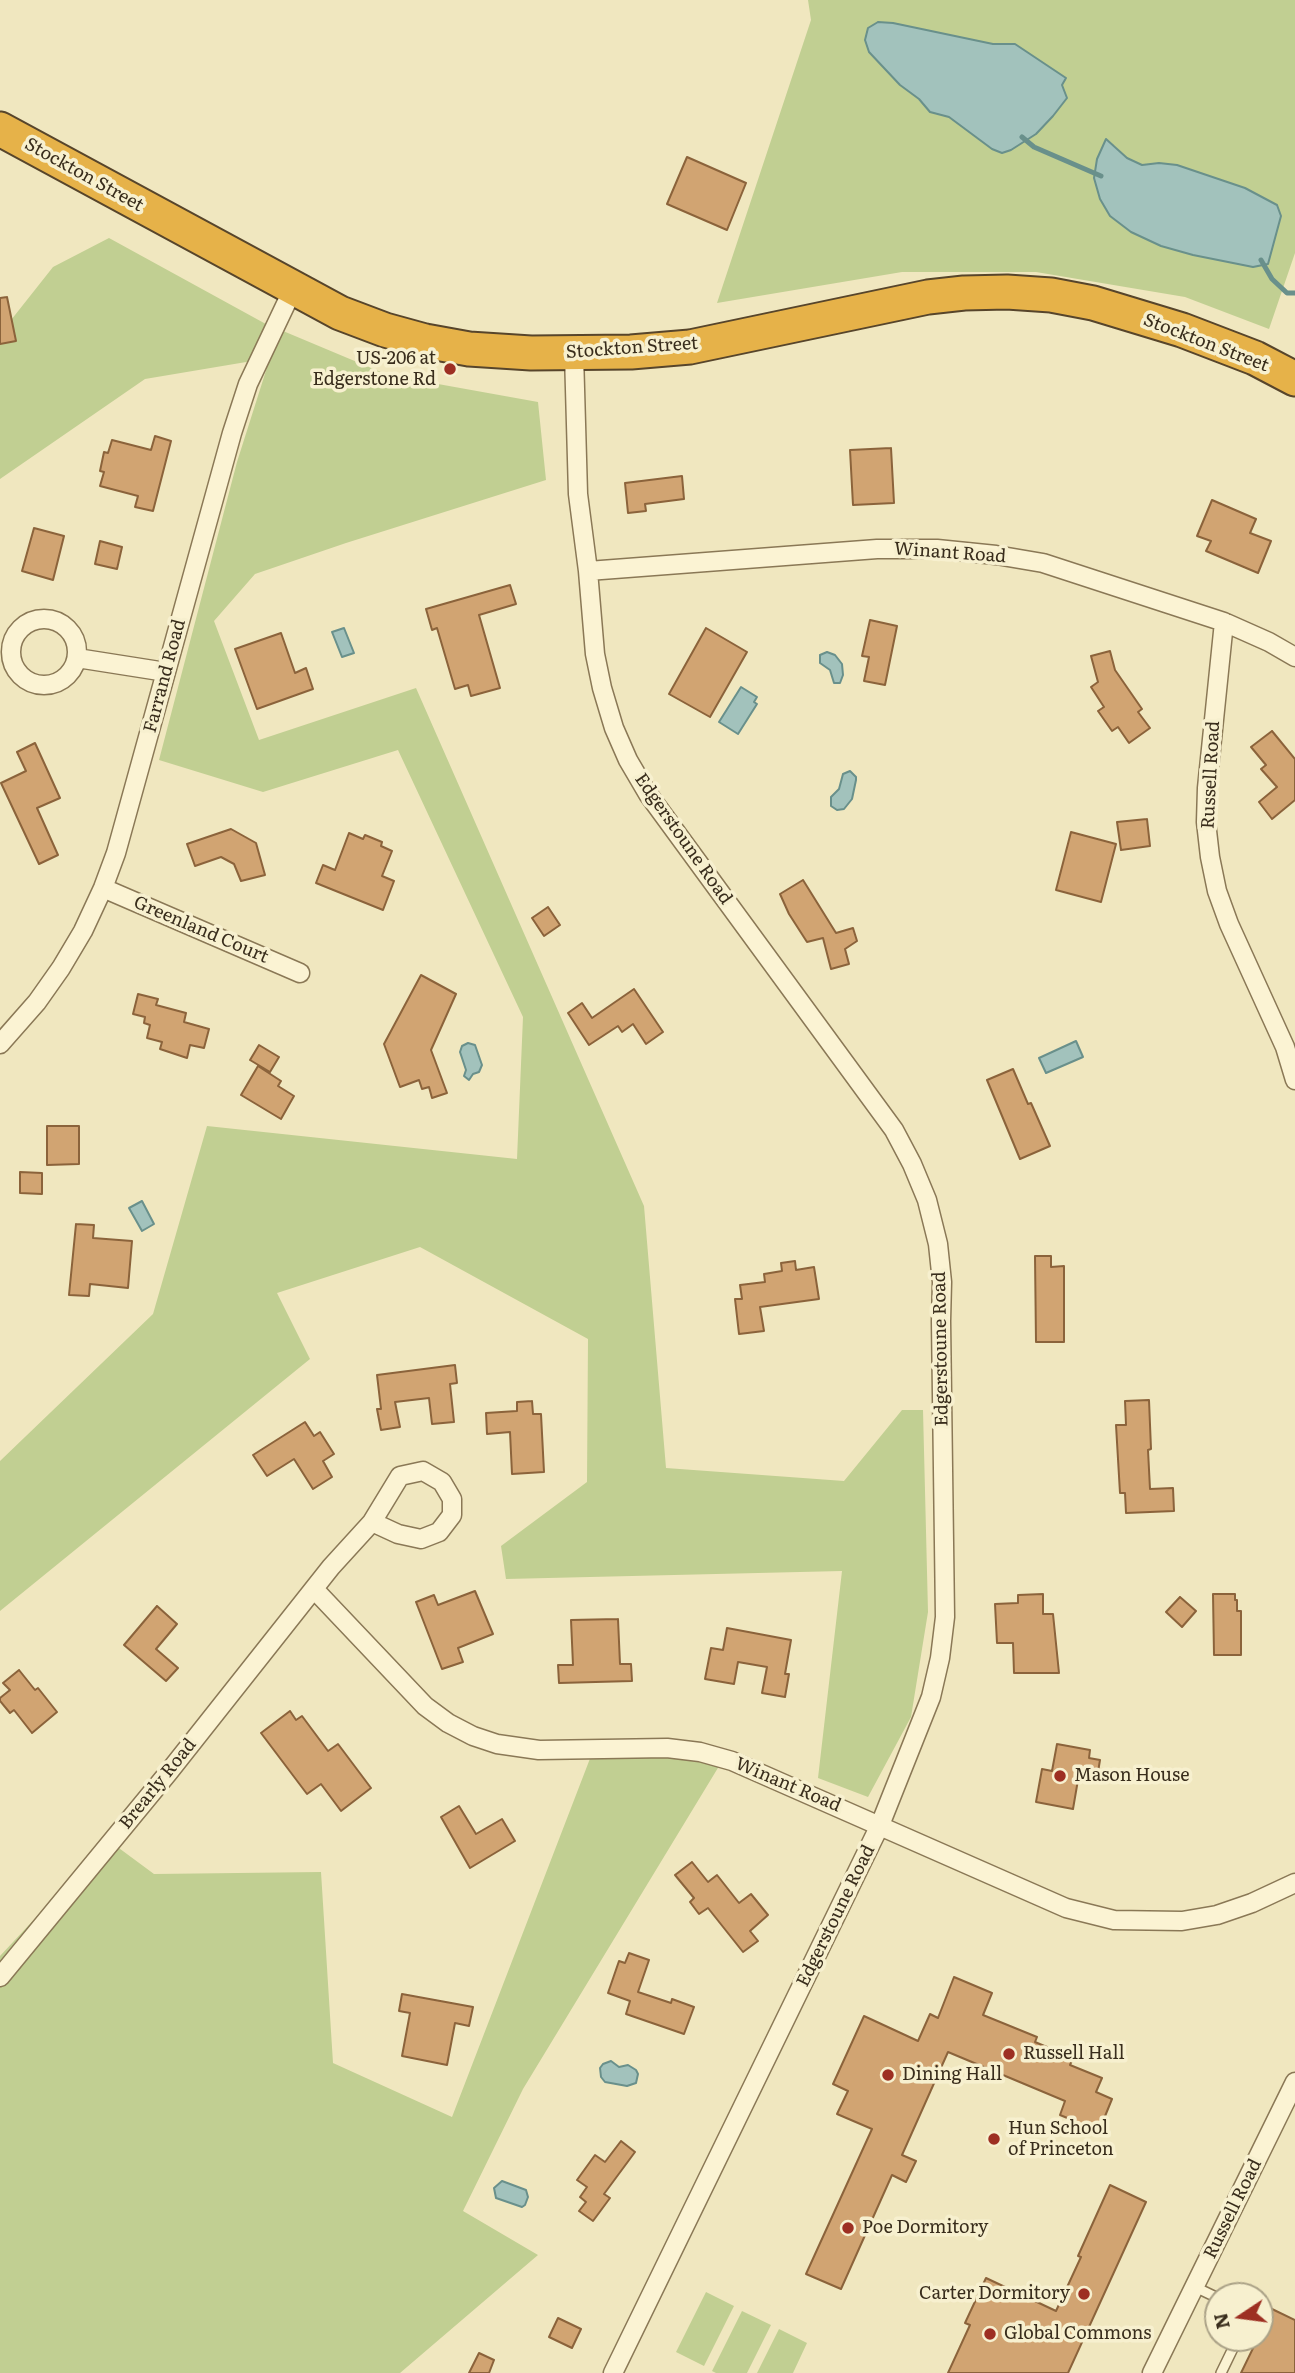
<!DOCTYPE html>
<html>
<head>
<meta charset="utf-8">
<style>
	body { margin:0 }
	#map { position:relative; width:1295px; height:2373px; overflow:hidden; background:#f0e7bf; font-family:Literata,serif }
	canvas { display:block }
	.north { position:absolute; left:1204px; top:2282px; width:70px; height:70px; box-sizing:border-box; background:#f7f0cf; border:2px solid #aba287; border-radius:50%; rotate:257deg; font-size:19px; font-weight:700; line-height:28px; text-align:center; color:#392d1c }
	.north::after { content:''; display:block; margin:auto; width:24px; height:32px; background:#9d2f22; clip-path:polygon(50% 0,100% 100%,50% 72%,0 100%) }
</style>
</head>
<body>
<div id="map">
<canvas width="1295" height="2373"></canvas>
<div class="north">N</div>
</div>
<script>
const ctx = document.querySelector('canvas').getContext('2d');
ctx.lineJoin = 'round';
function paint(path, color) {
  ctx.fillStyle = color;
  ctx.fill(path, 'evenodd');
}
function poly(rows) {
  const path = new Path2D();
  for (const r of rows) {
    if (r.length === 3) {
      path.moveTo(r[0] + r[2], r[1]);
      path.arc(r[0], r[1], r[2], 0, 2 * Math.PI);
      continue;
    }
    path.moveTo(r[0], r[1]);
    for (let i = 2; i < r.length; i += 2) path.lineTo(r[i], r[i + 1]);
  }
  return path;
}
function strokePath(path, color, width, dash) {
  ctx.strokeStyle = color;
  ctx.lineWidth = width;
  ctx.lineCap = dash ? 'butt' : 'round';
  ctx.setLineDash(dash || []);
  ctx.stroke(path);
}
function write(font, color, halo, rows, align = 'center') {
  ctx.font = font + ' Literata,serif';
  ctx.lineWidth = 7;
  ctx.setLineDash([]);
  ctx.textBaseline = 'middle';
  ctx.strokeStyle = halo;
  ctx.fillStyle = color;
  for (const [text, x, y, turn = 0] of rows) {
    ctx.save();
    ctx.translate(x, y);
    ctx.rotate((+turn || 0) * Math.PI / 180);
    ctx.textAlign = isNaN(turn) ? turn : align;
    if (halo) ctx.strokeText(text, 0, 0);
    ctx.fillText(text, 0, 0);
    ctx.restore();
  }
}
const green = poly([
	[808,0,1295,0,1295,253,1269,329,1185,297,1036,272,902,272,717,303,811,20],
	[865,40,1015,44,1067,98,1053,116,1036,134,1011,150,1002,152,992,149,949,117,930,112,919,99,900,85,869,52],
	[1114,145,1127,158,1142,165,1159,163,1177,165,1245,188,1131,232,1110,216,1100,199],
	[109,238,264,323,388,375,538,402,546,480,346,543,255,574,214,621,259,740,416,688,644,1206,666,1468,844,1481,902,1410,923,1410,928,1612,911,1717,868,1797,818,1778,842,1571,506,1579,501,1546,587,1482,588,1339,420,1247,277,1293,310,1359,0,1611,0,1461,153,1314,207,1126,517,1159,523,1017,398,750,263,792,159,760,237,462,270,358,145,379,0,479,0,334,53,267],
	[596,1743,727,1753,523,2089,463,2211,538,2255,400,2373,0,2373,0,1956,108,1840,154,1874,321,1872,333,2063,452,2117],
	[706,2292,734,2306,704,2366,676,2352],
	[742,2311,771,2325,747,2373,716,2373,712,2371],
	[779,2329,807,2343,793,2373,757,2373]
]);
const water = poly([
	[878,22,893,23,993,44,1015,44,1066,78,1062,85,1067,98,1053,116,1036,134,1011,150,1002,153,992,149,949,117,930,112,919,99,900,85,869,52,865,40,868,28,878,22],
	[1106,139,1127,158,1142,165,1159,163,1177,165,1245,188,1277,205,1281,216,1268,264,1253,267,1193,255,1161,246,1131,232,1110,216,1100,199,1094,178,1097,159,1106,139],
	[344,628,354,653,342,657,332,632,344,628],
	[827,652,835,655,842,664,843,675,840,683,834,683,830,670,820,663,820,655,827,652],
	[741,687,757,697,754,702,757,704,738,734,719,722,741,687],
	[850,771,856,777,856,780,852,799,844,809,837,810,831,806,831,797,839,789,843,774,850,771],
	[1076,1041,1083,1057,1046,1073,1039,1058,1076,1041],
	[468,1043,475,1045,482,1065,479,1072,473,1074,469,1080,464,1076,466,1070,460,1052,462,1046,468,1043],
	[142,1201,154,1224,142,1231,129,1208,142,1201],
	[611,2061,619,2067,628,2065,636,2070,638,2074,636,2083,627,2086,605,2082,601,2077,600,2068,603,2064,611,2061],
	[502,2181,526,2190,528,2197,525,2205,522,2207,496,2198,494,2188,502,2181]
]);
const stream = poly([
	[1022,137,1034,147,1101,176],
	[1261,260,1272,279,1287,293,1295,293]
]);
const building = poly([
	[687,157,746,183,727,230,667,204,687,157],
	[7,297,16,341,0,344,0,298,7,297],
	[155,436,171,441,153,511,135,507,138,496,100,486,104,472,100,471,104,452,108,453,112,440,151,450,155,436],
	[891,448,894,503,853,505,850,450,891,448],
	[682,476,684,499,645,504,646,511,628,513,625,483,682,476],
	[1212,500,1256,519,1250,533,1271,541,1258,573,1206,551,1211,541,1197,536,1212,500],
	[34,528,64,536,53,580,22,571,34,528],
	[100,541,122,547,117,569,95,564,100,541],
	[510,585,516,604,479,615,500,688,471,696,468,685,455,689,437,628,432,630,426,609,510,585],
	[870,620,897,626,885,685,864,681,869,657,862,656,870,620],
	[706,628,747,652,710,717,669,694,706,628],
	[281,633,295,673,306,668,313,689,257,709,235,649,281,633],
	[1110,651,1115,670,1142,709,1138,712,1150,728,1129,743,1118,727,1112,731,1098,711,1104,707,1091,687,1098,682,1091,656,1110,651],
	[1272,731,1295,759,1295,800,1272,819,1259,802,1277,787,1261,769,1266,765,1251,747,1272,731],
	[35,743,60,798,37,808,58,855,39,864,1,783,26,771,17,752,35,743],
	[1147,819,1150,846,1121,850,1117,822,1147,819],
	[231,829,256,843,265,875,241,881,234,864,221,857,195,866,187,844,231,829],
	[1071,832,1116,844,1101,902,1056,890,1071,832],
	[349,833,363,839,365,835,382,842,381,846,392,851,382,876,394,881,383,910,316,883,323,865,335,870,349,833],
	[803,880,836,933,853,928,857,941,845,949,849,964,831,969,823,938,807,942,789,914,780,894,803,880],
	[548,907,560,925,544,936,532,918,548,907],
	[421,975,456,994,431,1050,447,1093,432,1098,429,1087,422,1089,419,1080,400,1087,384,1044,421,975],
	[634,989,663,1032,646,1044,633,1024,622,1032,618,1026,589,1045,568,1013,582,1003,592,1018,634,989],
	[138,994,158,999,156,1005,186,1013,184,1022,209,1029,204,1048,190,1045,187,1058,160,1049,162,1042,147,1038,150,1025,144,1023,145,1017,133,1014,138,994],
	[259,1045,279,1057,270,1072,250,1060,259,1045],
	[258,1066,281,1081,278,1086,294,1096,281,1119,241,1095,258,1066],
	[1013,1069,1028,1104,1031,1103,1050,1146,1020,1159,987,1080,1013,1069],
	[47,1126,79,1126,79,1164,47,1165,47,1126],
	[20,1172,42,1173,42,1194,20,1193,20,1172],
	[76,1224,94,1225,93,1238,132,1241,128,1288,90,1284,89,1296,69,1295,76,1224],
	[1035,1256,1051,1256,1051,1267,1064,1266,1064,1342,1036,1342,1035,1256],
	[795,1261,796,1270,814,1267,819,1299,760,1307,764,1331,739,1334,735,1299,742,1299,740,1285,765,1282,764,1274,782,1271,781,1263,795,1261],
	[455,1365,457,1383,450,1384,454,1422,432,1424,429,1398,395,1402,400,1427,381,1430,377,1409,381,1409,377,1375,455,1365],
	[1149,1400,1151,1449,1148,1450,1150,1489,1173,1488,1174,1511,1126,1513,1125,1493,1120,1493,1116,1425,1126,1425,1125,1401,1149,1400],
	[532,1401,533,1414,541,1414,544,1472,512,1474,510,1432,487,1434,486,1413,517,1411,517,1402,532,1401],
	[305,1422,314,1436,320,1432,334,1454,323,1461,332,1477,313,1489,294,1459,267,1476,253,1455,305,1422],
	[475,1591,493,1634,458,1648,463,1662,442,1669,416,1602,434,1595,438,1605,475,1591],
	[1043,1594,1043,1614,1053,1614,1059,1673,1014,1673,1013,1643,997,1643,995,1604,1018,1603,1018,1595,1043,1594],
	[1213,1594,1235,1594,1235,1600,1237,1600,1237,1611,1241,1611,1241,1655,1214,1655,1213,1594],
	[1180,1597,1196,1611,1182,1627,1166,1612,1180,1597],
	[157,1606,177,1624,156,1649,178,1668,166,1681,124,1645,157,1606],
	[618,1619,620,1664,631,1664,632,1681,559,1683,558,1665,573,1665,571,1620,618,1619],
	[727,1628,791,1640,785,1674,789,1674,785,1697,762,1693,767,1667,738,1662,734,1684,705,1679,711,1648,723,1650,727,1628],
	[19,1670,35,1690,38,1688,57,1712,32,1733,14,1710,10,1713,0,1701,0,1698,10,1690,3,1683,19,1670],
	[290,1711,296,1720,302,1716,328,1751,338,1744,371,1788,341,1811,321,1784,307,1794,261,1733,290,1711],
	[1057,1744,1090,1750,1089,1758,1100,1760,1097,1778,1079,1774,1073,1809,1036,1802,1042,1769,1052,1771,1057,1744],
	[459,1806,476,1834,502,1819,515,1841,470,1868,441,1817,459,1806],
	[692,1862,708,1882,717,1875,739,1903,751,1894,768,1915,750,1931,758,1941,743,1952,708,1908,699,1914,690,1902,694,1898,675,1875,692,1862],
	[629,1953,649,1960,638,1992,671,2003,672,1999,694,2007,684,2034,626,2014,630,2001,608,1993,619,1961,625,1963,629,1953],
	[954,1977,992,1993,983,2015,1037,2037,1035,2042,1073,2058,1070,2065,1102,2078,1096,2092,1112,2099,1099,2131,1060,2115,1065,2101,948,2052,902,2155,916,2161,906,2182,892,2175,841,2289,806,2274,872,2129,837,2114,848,2091,833,2084,864,2016,918,2041,930,2014,938,2018,954,1977],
	[402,1994,473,2007,469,2026,455,2023,447,2065,402,2056,410,2013,399,2011,402,1994],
	[621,2141,635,2152,604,2194,610,2198,593,2221,579,2211,586,2202,580,2197,587,2187,577,2180,595,2155,605,2162,621,2141],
	[1110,2185,1146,2202,1068,2373,948,2373,970,2325,965,2323,986,2278,1056,2311,1081,2257,1078,2256,1110,2185],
	[1272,2309,1295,2320,1295,2373,1241,2373,1258,2338,1260,2338,1260,2333,1272,2309],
	[558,2318,581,2329,572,2348,549,2337,558,2318],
	[479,2353,494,2360,489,2373,469,2373,479,2353]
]);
const lane = poly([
	[1195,2287,1218,2298],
	[1221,2373,1238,2338]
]);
const street = poly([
	[574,354,578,494,588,571,595,654,602,688,614,728,628,760,648,794,894,1130,912,1164,927,1200,938,1244,942,1282,941,1321,945,1617,940,1658,931,1697,880,1825,613,2373],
	[588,571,877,549,937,549,996,555,1043,563,1224,622,1269,642,1295,657],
	[44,652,33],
	[1224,622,1207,788,1206,822,1210,857,1217,891,1229,924,1285,1047,1295,1080],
	[77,658,166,672],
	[103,888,300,973],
	[0,1044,37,1002,61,968,83,931,103,888,116,853,232,433,248,384,293,289],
	[314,1589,425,1706,448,1723,473,1736,497,1744,539,1750,667,1748,700,1752,732,1761,1066,1908,1114,1920,1182,1921,1217,1915,1252,1903,1295,1883],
	[0,1977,168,1773,331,1567,372,1522,398,1534,421,1539,439,1532,452,1515,452,1499,442,1482,423,1471,400,1476,372,1522],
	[1152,2373,1295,2082]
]);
const highway = poly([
	[0,129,340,313,385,330,425,341,469,349,531,353,631,352,690,347,928,297,964,293,1007,292,1051,295,1093,303,1182,330,1255,358,1295,379]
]);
const markers = [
	[450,369,7,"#9d2f22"],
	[1060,1776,7,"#9d2f22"],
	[1009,2054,7,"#9d2f22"],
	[888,2075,7,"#9d2f22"],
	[994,2139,7,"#9d2f22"],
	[848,2228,7,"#9d2f22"],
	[1084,2294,7,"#9d2f22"],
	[990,2334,7,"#9d2f22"]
];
const streetNames = [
	["Stockton Street",84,175,29],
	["Stockton Street",1206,343,21],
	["Stockton Street",632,348,-4],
	["Winant Road",950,553,4],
	["Farrand Road",165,676,-75],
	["Russell Road",1211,775,-87],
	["Edgerstoune Road",683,839,55],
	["Greenland Court",201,930,23],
	["Edgerstoune Road",941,1349,-91],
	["Brearly Road",158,1784,-51],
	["Winant Road",788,1785,23],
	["Edgerstoune Road",836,1916,-64],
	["Russell Road",1233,2209,-64]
];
const poiNames = [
	["US-206 at",436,359,"right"],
	["Edgerstone Rd",436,380,"right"],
	["Mason House",1074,1776],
	["Russell Hall",1023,2054],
	["Dining Hall",902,2075],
	["Hun School",1008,2129],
	["of Princeton",1008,2150],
	["Poe Dormitory",862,2228],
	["Carter Dormitory",1070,2294,"right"],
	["Global Commons",1004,2334]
];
paint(green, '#c1cf92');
paint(water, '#a2c2bc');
strokePath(water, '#69908b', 2);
strokePath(stream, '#69908b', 5);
paint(building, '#d1a472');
strokePath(building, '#8b633b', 2);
strokePath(lane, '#8a7856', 12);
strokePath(street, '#8a7856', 21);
strokePath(highway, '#57452b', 37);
strokePath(lane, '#fbf3d3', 9);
strokePath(street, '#fbf3d3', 18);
strokePath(highway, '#e6b249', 33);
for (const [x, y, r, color] of markers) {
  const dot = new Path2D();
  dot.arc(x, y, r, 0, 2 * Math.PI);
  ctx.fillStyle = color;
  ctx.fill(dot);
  strokePath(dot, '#f7f0cf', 2.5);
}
write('18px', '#392d1c', '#f7f0cf', streetNames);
write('18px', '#392d1c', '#f7f0cf', poiNames, 'left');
</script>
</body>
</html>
